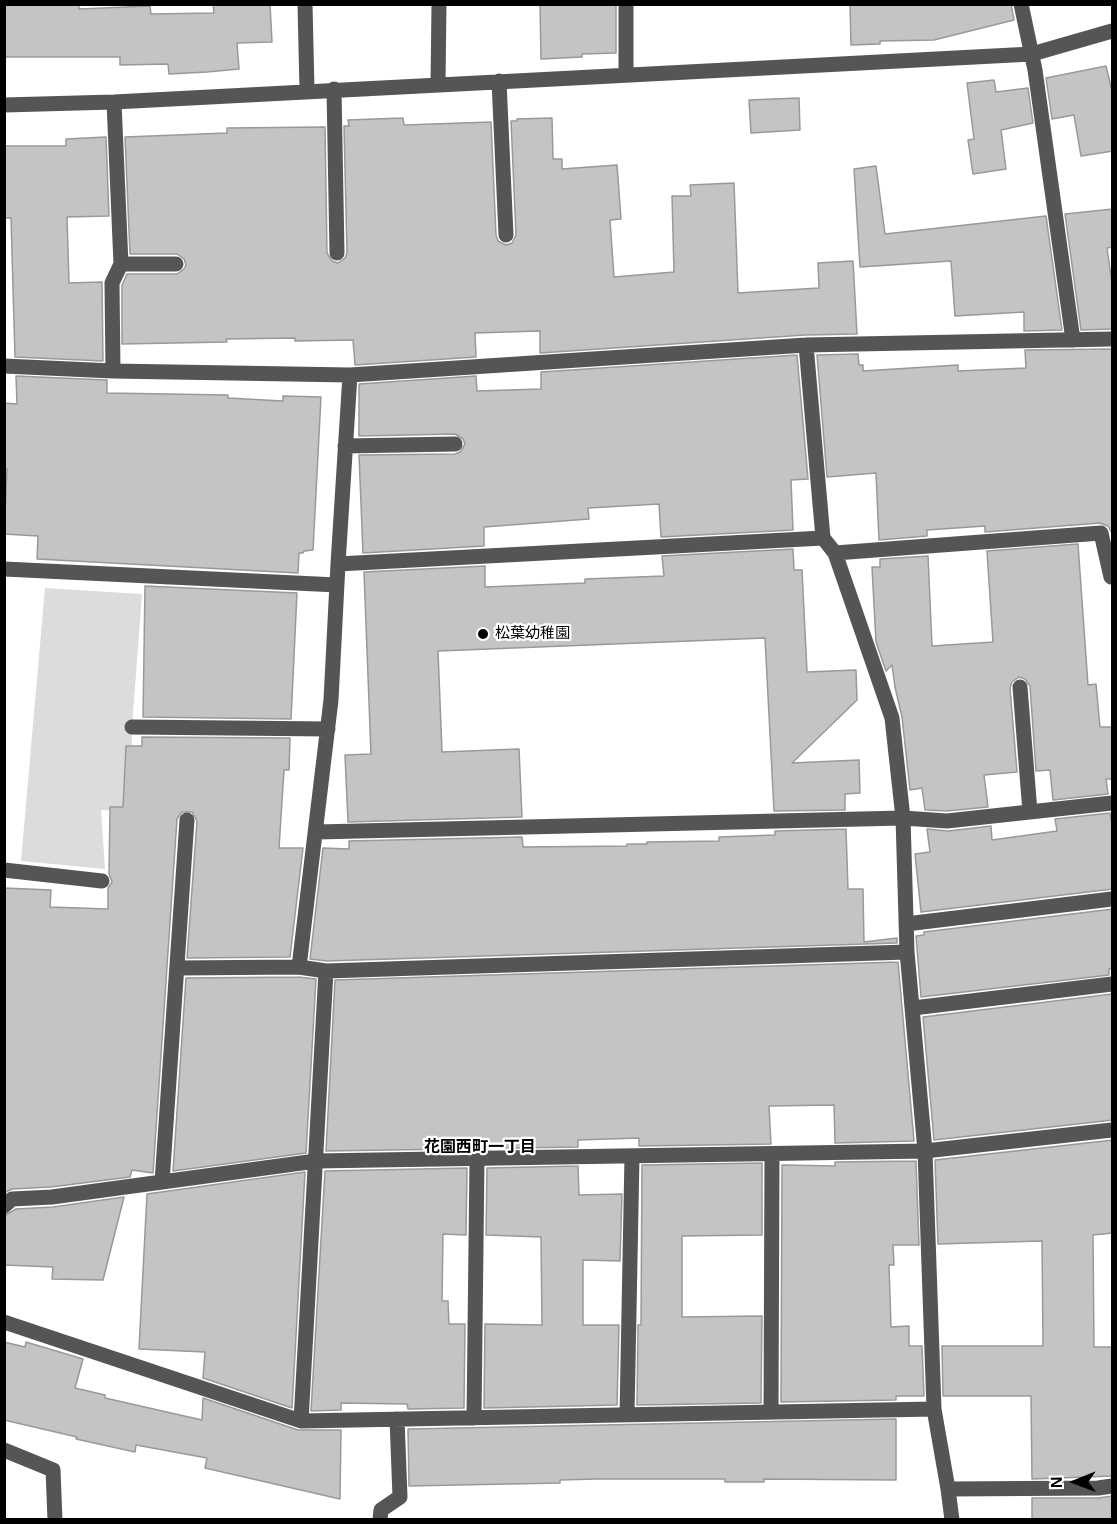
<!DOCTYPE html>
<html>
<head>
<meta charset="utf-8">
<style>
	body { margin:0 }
	#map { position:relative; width:1117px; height:1524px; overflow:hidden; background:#fff; font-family:Helvetica,sans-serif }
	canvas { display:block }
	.frame { position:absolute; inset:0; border:6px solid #000; pointer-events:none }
	.north { position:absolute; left:1045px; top:1452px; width:60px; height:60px; -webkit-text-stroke:4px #fff; paint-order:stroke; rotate:269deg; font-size:16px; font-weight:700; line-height:24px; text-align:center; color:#000 }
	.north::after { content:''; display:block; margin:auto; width:21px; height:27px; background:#000; clip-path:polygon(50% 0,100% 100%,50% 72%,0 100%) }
</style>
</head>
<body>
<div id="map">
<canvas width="1117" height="1524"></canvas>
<div class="frame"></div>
<div class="north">N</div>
</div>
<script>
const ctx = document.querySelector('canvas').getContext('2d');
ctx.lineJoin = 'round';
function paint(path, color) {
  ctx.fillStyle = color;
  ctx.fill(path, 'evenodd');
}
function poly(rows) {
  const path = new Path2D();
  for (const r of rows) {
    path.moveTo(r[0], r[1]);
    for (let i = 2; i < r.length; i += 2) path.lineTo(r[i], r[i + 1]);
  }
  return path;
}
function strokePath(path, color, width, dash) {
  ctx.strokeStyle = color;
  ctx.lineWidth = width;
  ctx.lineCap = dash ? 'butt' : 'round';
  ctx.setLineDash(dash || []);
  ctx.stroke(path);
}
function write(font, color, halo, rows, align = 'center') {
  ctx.font = font + ' Helvetica,"Noto Sans JP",sans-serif';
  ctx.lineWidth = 4.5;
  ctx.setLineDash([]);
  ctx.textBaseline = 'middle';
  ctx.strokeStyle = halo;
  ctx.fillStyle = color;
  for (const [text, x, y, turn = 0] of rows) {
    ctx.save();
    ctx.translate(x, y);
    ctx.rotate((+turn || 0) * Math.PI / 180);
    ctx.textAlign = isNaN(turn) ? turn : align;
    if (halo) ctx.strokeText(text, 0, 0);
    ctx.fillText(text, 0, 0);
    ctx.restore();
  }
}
const green = poly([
	[45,588,142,594,132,727,131,812,101,810,105,869,21,861]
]);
const building = poly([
	[4,4,79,4,79,9,150,6,151,14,214,13,213,4,270,4,272,42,237,43,239,69,207,72,169,74,168,64,120,65,120,57,4,57,4,4],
	[540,4,616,4,616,53,582,54,582,57,541,59,540,4],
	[850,4,1011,4,1014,20,934,40,880,41,880,44,851,45,850,4],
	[1106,66,1113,95,1113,151,1081,156,1074,115,1052,119,1046,78,1106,66],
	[994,80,996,92,1028,88,1033,123,1001,130,1006,169,973,174,968,140,974,139,967,83,994,80],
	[799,98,800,130,751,133,749,100,799,98],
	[403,118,404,125,491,122,496,235,498,241,506,245,512,243,516,235,511,121,517,121,517,119,552,118,553,159,562,159,562,169,617,165,621,219,610,220,614,277,674,272,672,196,691,196,690,185,734,183,738,293,819,288,818,263,853,261,857,334,805,335,540,353,540,331,475,333,476,357,355,365,353,340,295,341,295,338,226,339,227,342,122,344,122,285,127,274,177,274,184,269,186,265,184,259,177,254,130,254,125,137,227,133,227,128,325,127,327,253,332,261,338,263,345,258,347,253,344,126,349,126,348,120,403,118],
	[106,137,109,216,67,217,69,283,102,282,103,361,15,357,11,218,4,218,4,146,66,146,66,139,106,137],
	[876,166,885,234,1046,216,1062,330,1024,331,1024,312,955,316,951,261,860,267,854,169,876,166],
	[1113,209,1113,247,1107,248,1113,291,1113,329,1081,330,1065,214,1113,209],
	[1113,349,1113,535,1108,526,1100,523,985,532,985,526,927,530,927,536,879,540,876,473,827,477,817,355,858,354,859,365,863,365,863,371,958,365,958,371,1026,368,1025,350,1113,349],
	[797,355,808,479,791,480,793,530,661,537,659,504,588,508,589,519,484,527,484,546,363,553,359,455,455,454,460,452,465,444,463,439,455,434,359,436,359,384,476,376,477,391,541,389,541,372,797,355],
	[16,376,107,380,107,393,228,395,228,398,283,401,283,396,321,397,313,550,304,551,303,553,299,553,298,573,37,559,38,536,4,534,7,469,4,468,4,403,17,404,16,376],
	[1078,544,1088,685,1096,684,1100,727,1113,727,1113,779,1106,779,1108,794,1053,800,1050,770,1036,771,1030,686,1025,679,1019,677,1012,682,1010,688,1017,772,984,775,988,807,947,811,925,810,922,788,910,790,902,717,895,687,892,665,886,671,876,642,872,567,880,567,880,559,928,556,932,646,993,642,987,551,1078,544],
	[793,549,794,570,802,570,807,672,856,670,857,700,792,763,859,760,860,793,845,794,845,810,774,811,765,638,438,651,442,752,519,749,522,817,348,822,345,755,371,754,364,572,485,566,485,587,585,583,585,579,664,576,662,556,793,549],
	[145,586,297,593,291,719,143,717,145,586],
	[142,737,290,738,289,770,284,770,279,848,303,848,290,957,187,958,197,821,192,812,182,812,177,819,153,1173,132,1170,130,1177,51,1187,12,1189,4,1193,4,888,51,890,50,907,108,909,108,888,112,882,109,874,110,807,123,807,126,746,142,746,142,737],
	[1110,813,1113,831,1113,889,921,912,915,854,930,852,927,829,948,831,991,826,992,840,1057,831,1055,819,1110,813],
	[846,829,848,889,863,889,864,942,897,938,897,943,327,961,310,959,323,848,349,849,349,841,522,837,523,847,627,846,627,844,647,844,647,842,719,841,719,837,775,835,775,831,846,829],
	[1113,909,1113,968,1109,969,1109,975,921,997,916,936,924,935,924,932,1113,909],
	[898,962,914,1141,835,1143,834,1105,769,1106,771,1144,639,1146,639,1138,578,1140,578,1147,326,1151,335,980,898,962],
	[298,977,316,979,306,1153,173,1171,186,978,298,977],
	[1112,994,1113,1120,934,1140,923,1017,1112,994],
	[1113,1140,1113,1233,1093,1235,1094,1347,1113,1347,1113,1476,1032,1479,1031,1396,943,1396,942,1346,1043,1346,1042,1241,938,1244,935,1160,1113,1140],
	[916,1161,919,1245,893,1245,894,1265,889,1265,891,1327,909,1326,909,1346,922,1346,924,1396,896,1396,896,1400,781,1402,782,1165,835,1166,835,1162,916,1161],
	[762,1163,762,1235,682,1236,682,1317,762,1316,761,1403,637,1405,638,1325,641,1325,642,1165,762,1163],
	[578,1166,579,1195,622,1194,620,1261,583,1260,583,1325,619,1325,617,1405,484,1408,485,1324,542,1325,541,1237,486,1235,487,1168,578,1166],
	[467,1168,466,1235,443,1234,442,1301,448,1301,449,1324,465,1324,464,1408,408,1409,407,1404,341,1403,341,1410,311,1411,325,1171,467,1168],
	[305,1172,292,1408,203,1378,205,1352,139,1349,147,1194,305,1172],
	[124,1197,103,1280,52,1279,53,1267,4,1265,4,1216,16,1209,53,1207,124,1197],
	[4,1342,25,1347,26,1342,83,1359,75,1388,105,1395,105,1398,202,1420,203,1398,298,1430,341,1430,340,1499,205,1468,207,1458,136,1445,135,1452,76,1439,77,1437,4,1420,4,1342],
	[896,1419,896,1480,764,1479,764,1482,725,1482,725,1479,596,1479,560,1480,560,1483,409,1486,408,1429,896,1419],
	[1113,1496,1113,1520,1032,1520,1032,1498,1098,1498,1113,1496]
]);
const minor = poly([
	[305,4,307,90],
	[1021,4,1035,70,1073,340],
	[626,74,626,4],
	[499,81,506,235],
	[438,84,439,4],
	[334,89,337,253],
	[114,102,121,264],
	[4,105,114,102,1032,54,1112,31],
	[806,345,823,538,835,553,892,718,903,818,907,952,925,1151,934,1409,948,1489,1098,1488,1112,1486],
	[4,366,113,371,350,375,806,345,1112,339],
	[113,371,112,283,121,264,176,264],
	[350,375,338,564,331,700,299,967,326,971,907,952],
	[345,446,455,444],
	[835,553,1101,533,1111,577],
	[338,564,823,538],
	[4,569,337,585],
	[1020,687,1030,812],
	[132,727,328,729],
	[317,832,903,818,947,821,1112,803],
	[4,870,102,881],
	[906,924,1112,899],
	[177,968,299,967],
	[913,1008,1112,984],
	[162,1182,187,820],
	[4,1206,12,1199,52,1197,316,1161,925,1151,1112,1130],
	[4,1322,301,1421,934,1409],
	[771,1412,772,1154],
	[627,1415,632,1156],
	[474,1418,477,1158],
	[301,1421,326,971],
	[4,1450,53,1470,55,1520],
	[948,1489,952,1520],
	[380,1520,381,1510,400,1497,397,1419]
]);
const markers = [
	[483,634,6,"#000"]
];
const poiNames = [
	["松葉幼稚園",495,634]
];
const neighbourhoodNames = [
	["花園西町一丁目",480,1148]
];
paint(green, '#dcdcdc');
paint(building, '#c4c4c4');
strokePath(building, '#999', 1.5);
strokePath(minor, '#555', 15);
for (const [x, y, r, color] of markers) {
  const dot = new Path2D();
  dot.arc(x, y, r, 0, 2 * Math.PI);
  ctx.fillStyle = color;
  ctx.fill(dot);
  strokePath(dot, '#fff', 2);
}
write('15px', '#000', '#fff', poiNames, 'left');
write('bold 16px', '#000', '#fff', neighbourhoodNames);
</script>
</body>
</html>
